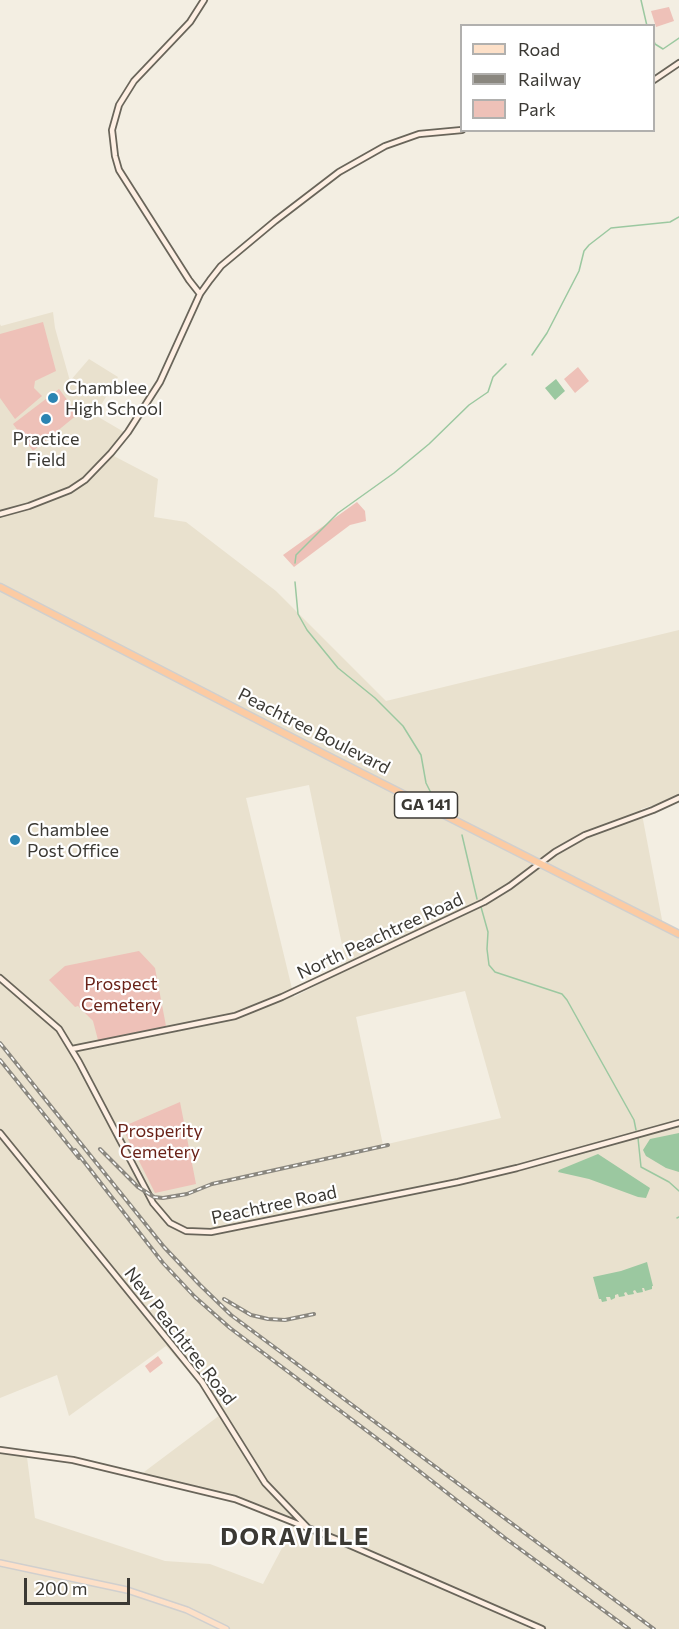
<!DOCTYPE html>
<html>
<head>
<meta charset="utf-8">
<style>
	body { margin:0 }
	#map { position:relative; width:679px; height:1629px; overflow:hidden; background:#f3eee2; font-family:Commissioner,sans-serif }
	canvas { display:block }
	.legend { position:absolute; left:460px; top:24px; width:195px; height:108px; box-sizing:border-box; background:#fff; border:2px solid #b1b0ae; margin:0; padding:8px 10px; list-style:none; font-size:18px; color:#3b3934 }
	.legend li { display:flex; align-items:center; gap:12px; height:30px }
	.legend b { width:30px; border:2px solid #b1b0ae }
	.scale { position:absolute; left:24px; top:1578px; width:106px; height:27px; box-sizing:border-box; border:3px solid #3b3934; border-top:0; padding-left:8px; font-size:18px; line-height:21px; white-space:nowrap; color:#3b3934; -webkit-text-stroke:4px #fff; paint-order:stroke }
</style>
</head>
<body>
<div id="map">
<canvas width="679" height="1629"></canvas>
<ul class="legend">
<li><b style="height:8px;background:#fde0c8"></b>Road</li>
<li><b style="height:8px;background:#8a877f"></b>Railway</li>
<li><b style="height:16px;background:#eec1b8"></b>Park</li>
</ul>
<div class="scale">200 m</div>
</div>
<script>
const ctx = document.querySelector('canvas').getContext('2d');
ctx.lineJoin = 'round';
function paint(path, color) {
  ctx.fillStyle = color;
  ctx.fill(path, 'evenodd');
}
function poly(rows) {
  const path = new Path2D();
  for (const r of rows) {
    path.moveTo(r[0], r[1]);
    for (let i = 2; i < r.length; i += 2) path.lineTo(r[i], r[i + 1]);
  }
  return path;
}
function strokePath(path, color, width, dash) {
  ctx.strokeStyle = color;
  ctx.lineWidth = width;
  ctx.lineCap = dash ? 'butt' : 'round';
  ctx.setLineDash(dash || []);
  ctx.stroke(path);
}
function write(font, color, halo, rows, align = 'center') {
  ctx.font = font + ' Commissioner,sans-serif';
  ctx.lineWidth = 4.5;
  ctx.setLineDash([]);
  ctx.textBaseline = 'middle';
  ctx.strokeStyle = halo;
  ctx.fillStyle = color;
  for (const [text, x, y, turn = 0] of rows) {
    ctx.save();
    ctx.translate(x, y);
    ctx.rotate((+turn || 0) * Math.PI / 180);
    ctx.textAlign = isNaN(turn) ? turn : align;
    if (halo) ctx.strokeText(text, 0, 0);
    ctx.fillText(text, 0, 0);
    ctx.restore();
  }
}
const built = poly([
	[53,312,55,328,70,381,89,359,118,377,95,415,124,432,108,453,158,479,154,517,186,522,276,591,386,701,679,630,679,795,671,800,641,809,663,925,679,932,679,1629,0,1629,0,1452,26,1450,35,1518,165,1561,210,1564,263,1584,291,1531,298,1529,300,1527,230,1498,140,1475,224,1412,166,1346,69,1416,57,1375,0,1398,0,324,1,326],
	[309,785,347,969,294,997,246,798],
	[465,991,501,1118,383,1145,356,1017],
	[78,1005,166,1025,93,1021]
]);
const green = poly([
	[669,7,674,21,656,27,651,11],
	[43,322,56,371,35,381,34,388,42,396,15,419,0,398,0,334],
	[578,367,589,381,575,393,564,379],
	[59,389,78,414,33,451,13,424],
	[357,502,365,511,366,521,350,525,294,567,283,555],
	[139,951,155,968,166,1026,98,1040,93,1021,78,1006,75,1007,49,980,65,966],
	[180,1102,196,1184,155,1193,122,1127],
	[158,1356,163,1363,150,1373,145,1366]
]);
const water = poly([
	[556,379,565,391,555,400,545,388],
	[679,1133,679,1172,666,1168,646,1156,643,1150,650,1139],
	[598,1154,650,1188,646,1198,638,1197,589,1179,558,1172,559,1170],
	[647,1262,653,1286,652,1286,652,1289,645,1291,644,1288,642,1288,643,1292,637,1293,635,1290,633,1291,634,1294,628,1295,626,1292,624,1293,625,1296,619,1297,618,1294,615,1295,615,1298,611,1300,610,1297,606,1297,607,1301,602,1302,601,1299,599,1299,593,1277,621,1271]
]);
const stream = poly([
	[641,0,647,26],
	[654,41,655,44,663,49,679,38],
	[532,355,547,333,579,271,584,251,589,245,611,228,670,222,679,217],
	[295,563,296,555,338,513,394,473,429,444,469,405,488,392,493,377,506,364],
	[295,582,298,614,307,630,338,668,375,698,403,726,421,755,426,783,431,793,452,804,454,810],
	[462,835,477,899],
	[481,907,488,932,487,949,489,965,495,972,562,994,567,1000,634,1120,636,1130],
	[638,1138,641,1167,669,1182,679,1191],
	[677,1218,679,1217]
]);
const secondary = poly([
	[654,80,679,63],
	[200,294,189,280,119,170,115,156,112,130,119,105,134,81,190,22,204,0],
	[0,514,29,506,70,490,85,480,111,453,128,432,160,382,200,294,210,280,221,266,275,221,339,172,385,146,419,134,462,130],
	[0,978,59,1029,79,1062,153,1203,170,1223,186,1231,211,1232,458,1182,517,1168,679,1123],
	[72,1049,235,1016,282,997,484,902,510,886,555,852,585,835,653,810,679,798],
	[0,1133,202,1382,265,1483,307,1527],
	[0,1450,73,1460,235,1499,338,1540,542,1629]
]);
const primary = poly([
	[0,1563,127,1590,187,1610,226,1629]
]);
const highway = poly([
	[0,587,328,756,679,934]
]);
const rail = poly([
	[0,1043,164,1247,200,1285,231,1315,654,1629],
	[0,1060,79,1158],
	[100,1149,138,1187,154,1197,163,1198,187,1194,212,1184,388,1145],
	[75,1150,163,1263,195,1297,230,1328,391,1449,505,1538,629,1629],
	[224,1299,251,1315,268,1319,285,1320,314,1314]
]);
const markers = [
	[53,398,6,"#2b84b2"],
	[46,419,6,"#2b84b2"],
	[15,840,6,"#2b84b2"]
];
const shields = [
	[426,805,63]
];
const shieldNames = [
	["GA 141",426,805]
];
const poiNames = [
	["Chamblee",65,388],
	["High School",65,409],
	["Practice",46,439,"center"],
	["Field",46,460,"center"],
	["Chamblee",27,830],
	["Post Office",27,851]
];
const streetNames = [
	["Peachtree Boulevard",314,731,27],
	["North Peachtree Road",380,936,-25],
	["Peachtree Road",274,1205,-12],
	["New Peachtree Road",180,1336,52]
];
const parkNames = [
	["Prospect",121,984],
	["Cemetery",121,1005],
	["Prosperity",160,1131],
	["Cemetery",160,1152]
];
const districtNames = [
	["DORAVILLE",295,1537]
];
paint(built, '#e9e1ce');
paint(green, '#eec1b8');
paint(water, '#9bc8a0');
strokePath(stream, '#9bc8a0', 1.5);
strokePath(secondary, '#69655a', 8);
strokePath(primary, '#d0cfce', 8);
strokePath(highway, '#d0cfce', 9);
strokePath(secondary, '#feefe3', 4.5);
strokePath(primary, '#fde0c8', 5);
strokePath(highway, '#fccba3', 6);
strokePath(rail, '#8a877f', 4);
strokePath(rail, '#fff', 1.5, [4.5]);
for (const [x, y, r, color] of markers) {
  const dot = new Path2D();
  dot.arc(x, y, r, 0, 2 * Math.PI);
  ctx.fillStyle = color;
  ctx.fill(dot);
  strokePath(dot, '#fff', 2);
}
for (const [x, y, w] of shields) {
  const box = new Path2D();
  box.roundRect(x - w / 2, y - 13, w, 26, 4.5);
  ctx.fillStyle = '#fff';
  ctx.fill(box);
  strokePath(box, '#3b3934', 1.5);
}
write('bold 16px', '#3b3934', null, shieldNames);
write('18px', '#3b3934', '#fff', poiNames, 'left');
write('18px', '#3b3934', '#fff', streetNames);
write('18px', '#6a2319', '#fff', parkNames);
ctx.letterSpacing = '1.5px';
write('bold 24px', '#3b3934', '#fff', districtNames);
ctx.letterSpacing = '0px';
</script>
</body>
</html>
